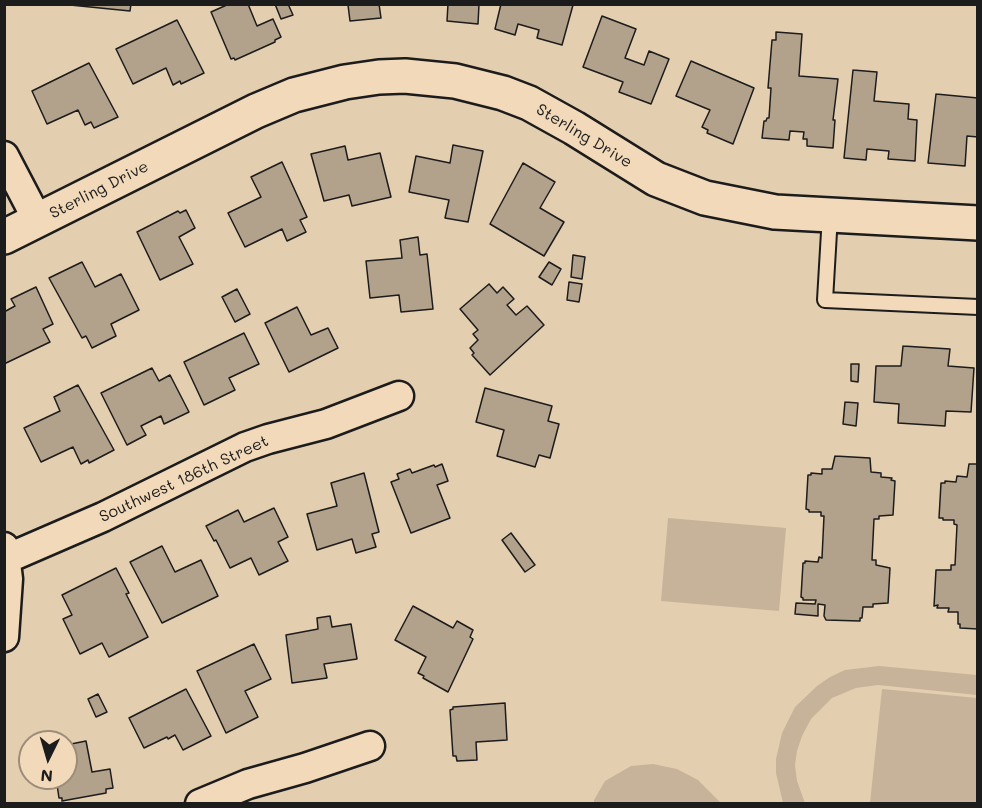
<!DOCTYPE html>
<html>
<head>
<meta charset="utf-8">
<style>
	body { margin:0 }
	#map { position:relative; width:982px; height:808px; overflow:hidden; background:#e4ceb0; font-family:Mali,sans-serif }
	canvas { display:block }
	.frame { position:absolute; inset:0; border:6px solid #1c1c1c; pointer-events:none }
	.north { position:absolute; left:18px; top:730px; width:60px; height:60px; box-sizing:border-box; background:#f1d9b9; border:2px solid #9c8d7a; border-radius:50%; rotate:185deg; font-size:16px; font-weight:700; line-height:24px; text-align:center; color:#1c1c1c }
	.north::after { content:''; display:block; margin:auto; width:21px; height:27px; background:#1c1c1c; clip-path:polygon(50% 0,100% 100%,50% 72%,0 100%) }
</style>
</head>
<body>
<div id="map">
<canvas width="982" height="808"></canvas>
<div class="frame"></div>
<div class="north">N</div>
</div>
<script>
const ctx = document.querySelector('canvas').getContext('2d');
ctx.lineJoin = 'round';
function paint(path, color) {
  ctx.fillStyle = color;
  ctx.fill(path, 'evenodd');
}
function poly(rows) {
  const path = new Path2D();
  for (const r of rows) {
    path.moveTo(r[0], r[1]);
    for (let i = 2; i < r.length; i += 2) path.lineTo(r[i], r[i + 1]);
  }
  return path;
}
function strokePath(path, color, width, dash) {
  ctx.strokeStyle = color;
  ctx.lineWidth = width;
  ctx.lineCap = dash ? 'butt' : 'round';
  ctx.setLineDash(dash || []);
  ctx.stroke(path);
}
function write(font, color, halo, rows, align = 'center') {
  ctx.font = font + ' Mali,sans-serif';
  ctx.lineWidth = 4.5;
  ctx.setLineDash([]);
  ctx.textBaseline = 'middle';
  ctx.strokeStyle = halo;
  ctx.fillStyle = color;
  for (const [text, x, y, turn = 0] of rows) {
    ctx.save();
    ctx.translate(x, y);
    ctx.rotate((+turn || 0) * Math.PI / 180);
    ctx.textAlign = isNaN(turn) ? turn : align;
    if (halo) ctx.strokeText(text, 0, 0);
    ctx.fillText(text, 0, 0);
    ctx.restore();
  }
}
const green = poly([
	[668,518,786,528,779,611,661,601],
	[879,666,977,675,977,695,878,685,856,688,832,698,811,719,802,736,797,751,795,765,797,781,805,803,783,803,776,773,776,759,782,733,795,707,817,686,830,677,845,670],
	[882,689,977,698,977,803,870,803],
	[653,764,677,769,698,780,721,803,594,803,594,800,605,781,631,766]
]);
const building = poly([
	[60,4,131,4,130,11,60,4],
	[229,4,248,4,257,26,273,19,281,37,275,40,275,42,235,60,234,58,231,59,211,12,229,4],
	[275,4,288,4,293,15,281,19,275,4],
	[339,4,379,4,381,18,350,21,348,5,339,4],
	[448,4,479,4,478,24,447,21,448,4],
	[501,4,573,5,562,45,537,38,539,30,518,24,515,35,495,29,501,4],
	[602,16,636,29,625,58,644,65,649,51,669,59,651,104,619,92,623,82,583,67,602,16],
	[177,20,204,73,181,84,180,81,173,85,166,68,133,84,116,49,177,20],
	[776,32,802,34,799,76,838,79,833,120,835,120,833,148,807,146,807,139,803,139,804,132,790,131,789,140,762,138,764,121,766,121,767,118,769,118,771,88,768,88,772,40,776,40,776,32],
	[691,61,754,88,733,144,707,133,708,130,702,127,710,110,676,96,691,61],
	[89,63,118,117,94,128,91,122,85,125,78,110,47,124,32,91,89,63],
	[853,70,877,72,874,101,909,104,908,119,917,120,915,161,888,159,889,151,867,149,866,160,844,158,853,70],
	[936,94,978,98,978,137,967,136,965,166,928,163,936,94],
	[453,145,483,151,468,222,445,218,449,200,409,192,416,156,450,163,453,145],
	[345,146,348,160,380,153,391,197,352,206,349,195,324,201,311,154,345,146],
	[282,162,307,217,300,220,306,232,287,241,282,229,245,247,228,213,261,197,251,177,282,162],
	[523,163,555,182,540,208,564,222,544,256,490,224,523,163],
	[186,210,195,228,179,237,193,264,160,280,137,232,178,211,180,213,186,210],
	[418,237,420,255,427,254,433,309,401,312,399,295,370,298,366,261,402,258,400,240,418,237],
	[573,255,585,257,582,279,571,277,573,255],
	[82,262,95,287,121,274,139,310,111,324,116,336,92,348,86,336,82,338,49,278,82,262],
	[549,262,561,269,552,285,539,277,549,262],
	[569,282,582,284,579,302,567,300,569,282],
	[489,284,497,293,503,287,514,299,507,305,516,315,527,306,544,325,490,375,472,355,474,353,470,348,478,340,473,334,478,330,460,309,489,284],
	[36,287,53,324,43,329,50,342,4,364,4,312,15,306,11,299,36,287],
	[237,289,250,314,235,322,222,297,237,289],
	[297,307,311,335,328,328,338,348,289,372,265,323,297,307],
	[244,333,259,364,229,378,235,390,204,405,184,362,244,333],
	[903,346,950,349,948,366,974,368,971,412,946,411,945,426,898,423,899,404,874,402,876,366,901,366,903,346],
	[851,364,859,364,858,382,851,381,851,364],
	[152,368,159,381,170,375,189,412,164,424,161,416,141,426,146,435,127,445,101,393,152,368],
	[78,385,114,450,89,463,88,460,81,464,73,447,41,462,24,428,60,411,54,397,78,385],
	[485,388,552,406,548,421,559,424,550,458,539,455,535,467,497,456,504,430,476,422,485,388],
	[845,402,858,403,856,426,843,424,845,402],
	[835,456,870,458,871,472,881,473,881,477,892,478,891,480,895,481,893,515,879,516,879,519,874,519,872,560,876,560,876,565,890,568,888,603,873,604,873,607,863,607,862,618,860,618,860,621,826,620,824,616,825,605,818,604,818,616,795,614,796,603,815,604,816,600,803,600,803,598,801,597,803,563,805,563,805,561,818,562,819,557,822,558,824,516,821,516,821,512,809,512,809,510,806,509,808,475,811,475,811,473,822,474,822,469,832,469,835,456],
	[442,464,448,481,437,485,450,518,411,533,391,482,399,479,397,474,410,469,412,473,434,465,435,467,442,464],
	[969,464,978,464,978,629,960,628,960,624,958,624,958,612,948,612,949,608,937,608,938,605,934,606,936,570,951,570,951,565,955,565,957,525,954,524,954,520,943,520,943,518,939,518,941,483,945,483,945,481,956,482,957,476,967,477,969,464],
	[364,473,379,532,372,534,376,547,356,553,352,539,317,550,307,514,337,506,331,483,364,473],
	[274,508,288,537,278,542,288,561,259,575,251,558,230,568,216,540,214,541,206,526,238,510,244,522,274,508],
	[511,533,535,565,525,572,502,540,511,533],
	[162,546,175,572,201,560,218,596,162,623,130,562,162,546],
	[116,568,129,593,126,594,148,637,109,657,102,643,80,654,63,619,72,615,62,595,116,568],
	[413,606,453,628,457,621,473,630,470,637,473,639,448,692,423,678,424,676,418,673,426,657,395,640,413,606],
	[330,616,332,627,351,624,357,659,324,664,327,678,292,683,286,635,318,629,317,618,330,616],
	[254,644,271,679,245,691,258,717,226,733,197,671,254,644],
	[186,689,211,736,183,750,175,735,168,739,167,737,144,748,129,718,186,689],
	[98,694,107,712,96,717,88,699,98,694],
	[505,703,507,740,476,742,477,760,457,761,456,756,453,756,450,710,453,709,453,707,505,703],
	[86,741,92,772,110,769,113,788,106,789,106,793,62,801,62,798,59,798,56,778,66,778,66,745,86,741]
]);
const service = poly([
	[830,215,825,300,978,307]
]);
const minor = poly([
	[4,156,38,221],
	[4,547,8,579,4,637],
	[6,559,103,517,245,447,268,439,326,424,399,396],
	[200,804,248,784,305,768,370,746]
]);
const tertiary = poly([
	[4,237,256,111,294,95,345,82,379,77,405,76,455,81,503,93,529,103,574,128,656,179,705,198,775,212,978,223]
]);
const streetNames = [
	["Sterling Drive",584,136,31],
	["Sterling Drive",99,190,-27],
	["Southwest 186th Street",184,479,-25]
];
paint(green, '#c7b39a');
paint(building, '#b2a18b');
strokePath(building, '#1c1c1c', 1.5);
strokePath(service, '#1c1c1c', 18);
strokePath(minor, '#1c1c1c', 33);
strokePath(tertiary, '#1c1c1c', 38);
strokePath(service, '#f1d9b9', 14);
strokePath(minor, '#f1d9b9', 28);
strokePath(tertiary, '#f1d9b9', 33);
write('16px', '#1c1c1c', '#f1d9b9', streetNames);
</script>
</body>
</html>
